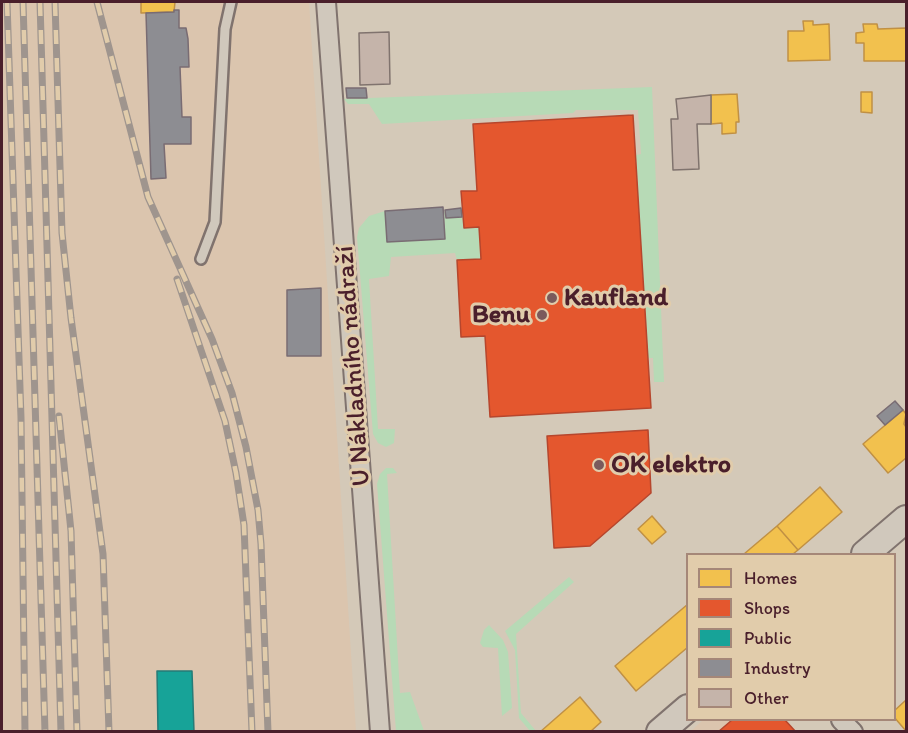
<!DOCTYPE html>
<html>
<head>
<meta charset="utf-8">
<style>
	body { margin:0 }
	#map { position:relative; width:908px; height:733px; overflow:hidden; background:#d4c9b8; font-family:Itim,sans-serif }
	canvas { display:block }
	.frame { position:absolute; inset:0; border:3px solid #4a1f2b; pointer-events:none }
	.legend { position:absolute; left:686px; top:553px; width:210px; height:168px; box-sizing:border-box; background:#e1ccab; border:2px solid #a58778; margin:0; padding:8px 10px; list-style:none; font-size:18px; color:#4a1f2b }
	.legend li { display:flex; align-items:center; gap:12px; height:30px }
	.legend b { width:30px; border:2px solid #a58778 }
</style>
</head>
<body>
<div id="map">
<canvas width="908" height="733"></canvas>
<div class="frame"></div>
<ul class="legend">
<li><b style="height:16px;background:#f2c14e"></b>Homes</li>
<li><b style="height:16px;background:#e4572e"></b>Shops</li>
<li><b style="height:16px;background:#17a398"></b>Public</li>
<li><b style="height:16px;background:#8d8d92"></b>Industry</li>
<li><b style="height:16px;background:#c5b4aa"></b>Other</li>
</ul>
</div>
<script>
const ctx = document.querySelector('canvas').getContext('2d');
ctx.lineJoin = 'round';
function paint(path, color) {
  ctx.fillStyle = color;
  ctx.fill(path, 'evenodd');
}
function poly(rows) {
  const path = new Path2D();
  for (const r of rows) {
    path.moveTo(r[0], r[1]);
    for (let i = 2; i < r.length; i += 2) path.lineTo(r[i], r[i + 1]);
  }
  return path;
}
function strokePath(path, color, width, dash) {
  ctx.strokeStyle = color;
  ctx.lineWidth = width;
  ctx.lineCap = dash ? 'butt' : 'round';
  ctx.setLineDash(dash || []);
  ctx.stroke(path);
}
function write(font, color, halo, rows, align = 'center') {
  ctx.font = font + ' Itim,sans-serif';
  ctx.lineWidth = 6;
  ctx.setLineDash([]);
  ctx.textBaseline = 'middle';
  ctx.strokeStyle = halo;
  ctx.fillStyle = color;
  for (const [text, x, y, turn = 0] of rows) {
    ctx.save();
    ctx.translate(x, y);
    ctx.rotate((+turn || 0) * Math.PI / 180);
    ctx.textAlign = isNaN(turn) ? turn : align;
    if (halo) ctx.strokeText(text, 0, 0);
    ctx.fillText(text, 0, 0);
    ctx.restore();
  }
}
const built = poly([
	[2,2,309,2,356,731,2,731],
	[703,720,785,720,796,731,690,732]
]);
const green = poly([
	[652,87,664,382,654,382,653,358,647,358,636,155,641,154,638,110,576,110,573,113,382,124,369,104,348,104,344,99],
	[461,208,464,228,479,227,481,259,457,260,455,253,391,257,389,276,369,279,378,429,395,429,394,443,386,447,378,443,373,434,357,237,359,228,369,216,385,211,388,242,445,239,444,210,446,218,461,217],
	[386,468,393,468,397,473,387,474,400,693,410,692,424,731,396,731,377,484,380,474],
	[569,577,574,582,516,634,521,713,536,731,530,731,519,718,515,650,505,631],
	[489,625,503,640,508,652,512,708,502,716,498,648,483,647,480,643,484,630]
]);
const homes = poly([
	[141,2,175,2,174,12,141,13,141,2],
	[803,21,813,21,813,25,829,24,830,60,788,61,788,31,804,31,803,21],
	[863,24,877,24,878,29,906,28,906,61,864,61,864,43,856,43,856,33,864,32,863,24],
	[861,92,872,92,872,113,861,112,861,92],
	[737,94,739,122,736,122,736,133,722,134,722,123,711,124,711,95,737,94],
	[903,410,906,414,904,424,906,427,906,458,888,473,863,444,903,410],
	[820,487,842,512,798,550,777,526,820,487],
	[652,516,666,532,652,544,638,529,652,516],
	[777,526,798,550,793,554,744,554,777,526],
	[688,604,688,647,636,691,615,666,688,604],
	[580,697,601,722,590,732,540,732,580,697],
	[906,700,906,731,894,717,894,711,906,700]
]);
const shops = poly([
	[633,115,651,408,490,417,485,336,461,337,457,260,481,259,479,227,464,228,461,191,477,191,473,124,633,115],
	[648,430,651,493,590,546,554,548,547,436,648,430],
	[732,720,785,720,796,732,718,732,732,720]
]);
const public = poly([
	[157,671,192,671,194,732,158,732,157,671]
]);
const industry = poly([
	[174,10,179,10,179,28,186,28,188,39,189,67,180,67,182,117,191,117,191,144,164,144,166,178,151,179,146,13,174,12,174,10],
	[346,88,366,88,367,98,347,98,346,88],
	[443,207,445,239,387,242,385,211,443,207],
	[461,208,462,217,446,218,445,210,461,208],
	[321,288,321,356,287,356,287,290,321,288],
	[895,401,903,410,885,425,877,416,895,401]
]);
const building = poly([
	[389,32,390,84,360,85,359,33,389,32],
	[711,95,711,124,697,124,699,169,673,170,671,119,678,119,676,99,711,95]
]);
const lane = poly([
	[201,259,215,222,225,29,231,2]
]);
const street = poly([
	[326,2,380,732],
	[841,720,853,732]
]);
const secondary = poly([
	[865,554,906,519],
	[660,732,688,708]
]);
const rail = poly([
	[7,2,21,418,25,732],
	[23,2,45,732],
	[40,2,61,732],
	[55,2,62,233,71,318,103,554,109,732],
	[97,2,148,197,212,339,232,393,246,447,258,510,261,544,268,732],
	[177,279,225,421,236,473,244,525,252,732],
	[59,416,71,531,77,732]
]);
const markers = [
	[552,298,6,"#7a5a5c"],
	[542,315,6,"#7a5a5c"],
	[599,465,6,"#7a5a5c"]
];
const poiNames = [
	["Kaufland",564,298],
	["Benu",530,315,"right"],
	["OK elektro",611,465]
];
const streetNames = [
	["U Nákladního nádraží",354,366,-94]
];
paint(built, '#dbc5ae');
paint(green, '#b7dab6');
paint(homes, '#f2c14e');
strokePath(homes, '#c09044', 1.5);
paint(shops, '#e4572e');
strokePath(shops, '#b6462d', 1.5);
paint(public, '#17a398');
strokePath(public, '#267b77', 1.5);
paint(industry, '#8d8d92');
strokePath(industry, '#796c73', 1.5);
paint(building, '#c5b4aa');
strokePath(building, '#80736e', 1.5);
strokePath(lane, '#80736e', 14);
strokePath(street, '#80736e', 22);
strokePath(secondary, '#80736e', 30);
strokePath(lane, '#d0c8bc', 9);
strokePath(street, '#d0c8bc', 18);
strokePath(secondary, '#d0c8bc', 26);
strokePath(rail, '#9f958e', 7);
strokePath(rail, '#e1ccab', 4.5, [14]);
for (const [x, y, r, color] of markers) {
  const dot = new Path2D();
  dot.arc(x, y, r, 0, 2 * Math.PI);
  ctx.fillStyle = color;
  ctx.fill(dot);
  strokePath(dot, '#e1ccab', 2);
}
write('bold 26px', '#4a1f2b', '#e1ccab', poiNames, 'left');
write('26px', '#4a1f2b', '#e1ccab', streetNames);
</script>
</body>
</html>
